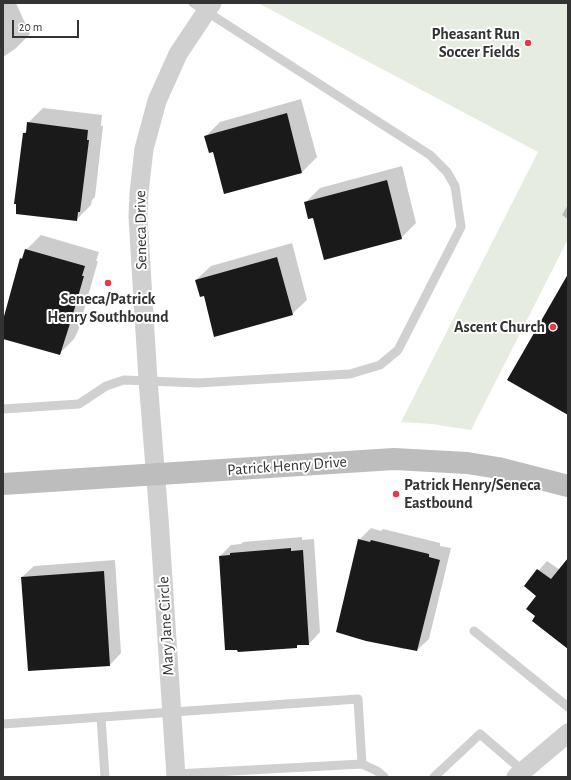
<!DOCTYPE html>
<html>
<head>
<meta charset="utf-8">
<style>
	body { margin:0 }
	#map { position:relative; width:571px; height:780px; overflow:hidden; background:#fff; font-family:"Alegreya Sans",sans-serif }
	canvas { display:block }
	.frame { position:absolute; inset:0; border:4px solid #333; pointer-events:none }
	.scale { position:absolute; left:12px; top:20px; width:67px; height:18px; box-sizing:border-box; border:2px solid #333; border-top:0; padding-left:5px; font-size:12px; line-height:14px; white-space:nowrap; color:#333; -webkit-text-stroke:3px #fff; paint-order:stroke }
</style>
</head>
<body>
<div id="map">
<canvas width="571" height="780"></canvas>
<div class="frame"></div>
<div class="scale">20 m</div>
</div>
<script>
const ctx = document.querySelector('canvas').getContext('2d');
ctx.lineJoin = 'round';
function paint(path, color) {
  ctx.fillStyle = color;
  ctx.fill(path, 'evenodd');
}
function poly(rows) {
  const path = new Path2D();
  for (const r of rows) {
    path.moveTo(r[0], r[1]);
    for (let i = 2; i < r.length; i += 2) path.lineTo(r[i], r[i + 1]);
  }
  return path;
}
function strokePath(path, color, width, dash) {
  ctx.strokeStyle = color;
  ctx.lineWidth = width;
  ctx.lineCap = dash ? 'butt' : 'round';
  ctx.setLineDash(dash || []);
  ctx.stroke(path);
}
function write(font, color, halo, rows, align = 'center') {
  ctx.font = font + ' "Alegreya Sans",sans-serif';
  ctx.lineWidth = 4;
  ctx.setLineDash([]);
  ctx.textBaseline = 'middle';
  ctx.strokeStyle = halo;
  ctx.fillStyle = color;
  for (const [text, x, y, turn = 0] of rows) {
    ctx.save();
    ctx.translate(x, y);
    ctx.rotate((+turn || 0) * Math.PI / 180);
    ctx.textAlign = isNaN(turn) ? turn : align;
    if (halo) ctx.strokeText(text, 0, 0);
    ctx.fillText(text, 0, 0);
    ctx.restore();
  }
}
const green = poly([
	[258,3,568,3,568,239,471,430,432,424,401,422,538,152]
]);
const shadow = poly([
	[3,3,16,3,30,34,15,49,3,57],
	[301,99,317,157,302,172,225,193,214,151,205,137,220,122],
	[43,108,102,115,101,126,103,126,95,197,92,200,91,205,76,220,24,133,27,130,28,123],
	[402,166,416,223,401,238,314,217,305,203,320,188],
	[568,205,568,219,562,215],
	[41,235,99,252,96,261,98,261,78,331,74,339,59,354,3,338,3,324,21,259,26,250],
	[292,243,307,300,292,314,196,280,211,266],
	[371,528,381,531,383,529,440,543,440,546,451,548,429,639,417,650,406,648,404,649,348,636,359,540],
	[302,537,302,540,314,539,320,632,309,644,299,644,296,647,220,556,231,545,241,544,243,542],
	[115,560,121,653,110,665,22,577,34,566],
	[547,561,560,570,568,561,568,647,538,596,525,586]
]);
const building = poly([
	[287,113,302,173,224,194,213,152,209,153,204,136],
	[27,122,88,130,87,140,89,140,80,212,78,212,77,221,16,214,16,204,14,204,23,133,26,133],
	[387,180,402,239,324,260,313,218,308,219,304,202],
	[25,249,85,266,82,276,84,276,73,314,60,355,3,339,3,320,20,258,22,259],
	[277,257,293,315,214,337,204,296,200,297,195,280],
	[568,274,568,415,507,380],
	[358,539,370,542,371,540,429,554,429,557,440,560,417,651,366,641,336,632],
	[291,548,291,551,303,550,309,645,297,645,297,648,238,652,237,650,225,650,219,556,230,555,230,553],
	[568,558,568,649,532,621,535,616,526,609,536,596,524,586,537,569,551,579],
	[104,571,110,666,28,671,21,577]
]);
const service = poly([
	[3,409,79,404,106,386,124,380,198,383,350,374,380,365,398,350,461,227,455,186,447,172,430,155,193,3],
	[474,631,568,707],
	[101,717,105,777],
	[3,724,358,699,362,764],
	[176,774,362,764,377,771,384,777],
	[434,777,480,734,523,771]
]);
const minor = poly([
	[176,777,159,518,148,380,138,217,139,193,144,149,157,101,178,54,212,3],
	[516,777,568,733]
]);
const secondary = poly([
	[3,484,394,459,467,463,498,468,568,486]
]);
const markers = [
	[528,43,4,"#e63946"],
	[108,283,4,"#e63946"],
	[553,327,4,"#e63946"],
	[396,494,4,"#e63946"]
];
const poiNames = [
	["Pheasant Run",520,34],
	["Soccer Fields",520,52],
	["Seneca/Patrick",108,299,"center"],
	["Henry Southbound",108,317,"center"],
	["Ascent Church",545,327],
	["Patrick Henry/Seneca",404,485,"left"],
	["Eastbound",404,503,"left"]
];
const streetNames = [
	["Seneca Drive",141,230,-91],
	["Patrick Henry Drive",287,466,-4],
	["Mary Jane Circle",166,626,-93]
];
paint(green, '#e6ecdf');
paint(shadow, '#0003');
paint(building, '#1a1a1a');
strokePath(service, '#d0d0d0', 9);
strokePath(minor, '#d0d0d0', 19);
strokePath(secondary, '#bdbdbd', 22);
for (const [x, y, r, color] of markers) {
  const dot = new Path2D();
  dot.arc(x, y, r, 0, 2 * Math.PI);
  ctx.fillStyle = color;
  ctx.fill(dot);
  strokePath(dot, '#fff', 1.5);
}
write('bold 16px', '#333', '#fff', poiNames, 'right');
write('16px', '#333', '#fff', streetNames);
</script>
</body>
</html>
